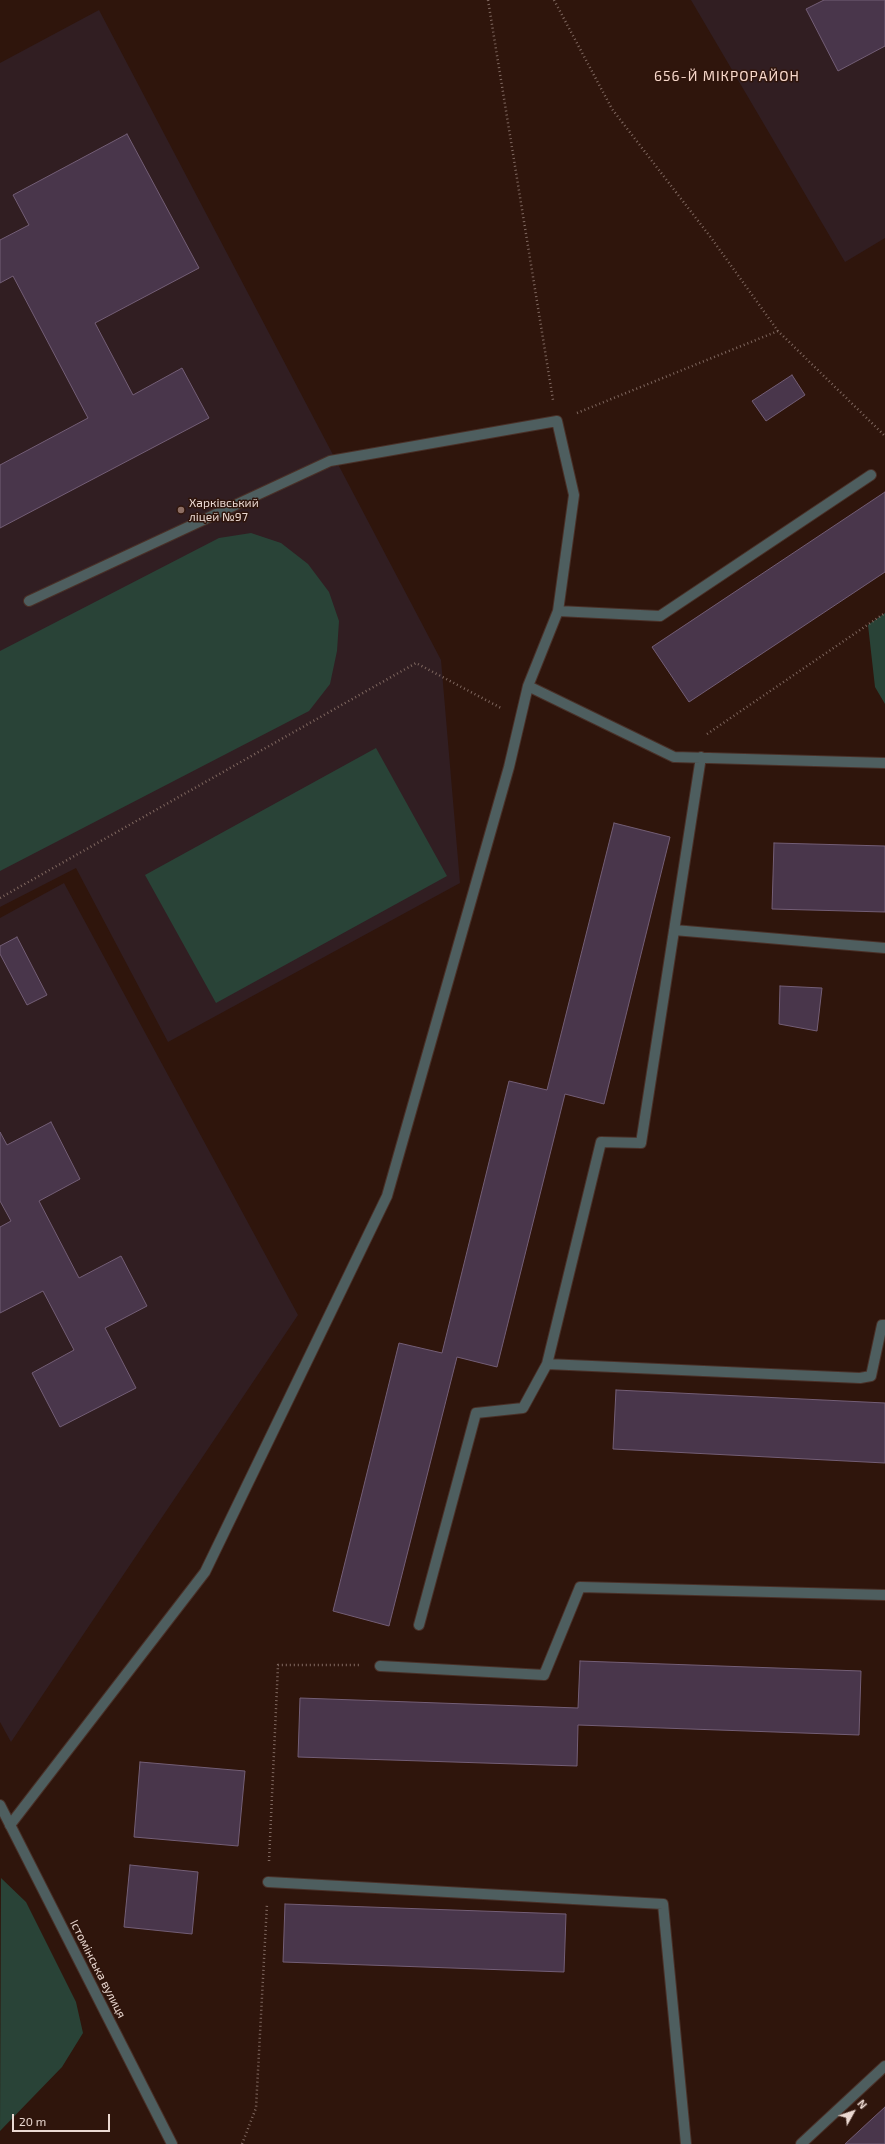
<!DOCTYPE html>
<html>
<head>
<meta charset="utf-8">
<style>
	body { margin:0 }
	#map { position:relative; width:885px; height:2144px; overflow:hidden; background:#2f150c; font-family:"Exo 2",sans-serif }
	canvas { display:block }
	.north { position:absolute; left:833px; top:2092px; width:40px; height:40px; -webkit-text-stroke:3px #2f150c; paint-order:stroke; rotate:50deg; font-size:11px; font-weight:700; line-height:16px; text-align:center; color:#ebd9d2 }
	.north::after { content:''; display:block; margin:auto; width:14px; height:18px; background:#ebd9d2; clip-path:polygon(50% 0,100% 100%,50% 72%,0 100%) }
	.scale { position:absolute; left:12px; top:2114px; width:98px; height:18px; box-sizing:border-box; border:2px solid #ebd9d2; border-top:0; padding-left:5px; font-size:12px; line-height:14px; white-space:nowrap; color:#ebd9d2; -webkit-text-stroke:3px #2f150c; paint-order:stroke }
</style>
</head>
<body>
<div id="map">
<canvas width="885" height="2144"></canvas>
<div class="north">N</div>
<div class="scale">20 m</div>
</div>
<script>
const ctx = document.querySelector('canvas').getContext('2d');
ctx.lineJoin = 'round';
function paint(path, color) {
  ctx.fillStyle = color;
  ctx.fill(path, 'evenodd');
}
function poly(rows) {
  const path = new Path2D();
  for (const r of rows) {
    path.moveTo(r[0], r[1]);
    for (let i = 2; i < r.length; i += 2) path.lineTo(r[i], r[i + 1]);
  }
  return path;
}
function strokePath(path, color, width, dash) {
  ctx.strokeStyle = color;
  ctx.lineWidth = width;
  ctx.lineCap = dash ? 'butt' : 'round';
  ctx.setLineDash(dash || []);
  ctx.stroke(path);
}
function write(font, color, halo, rows, align = 'center') {
  ctx.font = font + ' "Exo 2",sans-serif';
  ctx.lineWidth = 3;
  ctx.setLineDash([]);
  ctx.textBaseline = 'middle';
  ctx.strokeStyle = halo;
  ctx.fillStyle = color;
  for (const [text, x, y, turn = 0] of rows) {
    ctx.save();
    ctx.translate(x, y);
    ctx.rotate((+turn || 0) * Math.PI / 180);
    ctx.textAlign = isNaN(turn) ? turn : align;
    if (halo) ctx.strokeText(text, 0, 0);
    ctx.fillText(text, 0, 0);
    ctx.restore();
  }
}
const education = poly([
	[691,0,885,0,885,238,845,262],
	[99,10,441,660,460,883,168,1042,76,868,0,907,0,63],
	[64,883,298,1315,11,1742,0,1722,0,918]
]);
const green = poly([
	[251,533,281,543,308,564,329,592,339,621,337,651,330,684,309,711,0,871,0,651,219,538],
	[885,613,885,704,875,687,868,625],
	[376,748,447,876,216,1003,145,875],
	[1,1878,26,1902,76,2002,83,2033,62,2067,0,2131]
]);
const building = poly([
	[824,0,885,0,885,46,838,71,806,9,824,0],
	[127,134,199,268,95,323,133,395,182,368,209,418,0,528,0,465,88,418,13,276,0,283,0,240,29,225,13,195,127,134],
	[792,375,805,395,766,421,752,401,792,375],
	[885,492,885,572,689,702,652,647,885,492],
	[614,823,670,837,604,1104,565,1094,497,1367,457,1357,389,1626,333,1611,399,1343,442,1353,509,1081,547,1090,614,823],
	[774,843,885,846,885,912,772,909,774,843],
	[17,937,47,995,27,1005,0,954,0,946,17,937],
	[780,986,822,988,817,1031,779,1024,780,986],
	[51,1122,80,1179,39,1201,79,1278,121,1256,147,1306,105,1328,136,1388,60,1427,32,1373,74,1350,43,1291,0,1313,0,1227,11,1221,0,1201,0,1132,7,1145,51,1122],
	[616,1390,885,1403,885,1463,613,1449,616,1390],
	[580,1661,861,1671,859,1735,578,1725,577,1766,298,1757,300,1698,578,1708,580,1661],
	[140,1762,245,1771,238,1846,134,1837,140,1762],
	[130,1865,198,1872,192,1934,124,1927,130,1865],
	[285,1904,566,1914,564,1972,283,1962,285,1904],
	[885,2107,885,2144,845,2144,873,2118,885,2107]
]);
const path = poly([
	[488,0,553,400],
	[554,0,612,109,712,239,778,331,885,436],
	[577,413,778,331],
	[707,734,885,613],
	[0,898,416,663,501,708],
	[269,1861,278,1665,359,1665],
	[242,2144,256,2108,267,1904]
]);
const service = poly([
	[558,611,660,616,871,475],
	[528,686,674,757,885,763],
	[674,930,885,948],
	[547,1364,860,1378,871,1376,882,1325,885,1325],
	[419,1625,476,1413,523,1408,547,1364,601,1142,641,1143,701,757],
	[380,1666,544,1675,580,1587,885,1595],
	[10,1825,205,1572,387,1196,509,767,528,686,558,611,574,495,557,421,330,461,29,601],
	[268,1882,663,1904,686,2144],
	[801,2144,885,2066]
]);
const minor = poly([
	[0,1805,172,2144]
]);
const markers = [
	[181,510,4,"#8d6e63"]
];
const poiNames = [
	["Харківський",189,503],
	["ліцей №97",189,517]
];
const streetNames = [
	["Істомінська вулиця",98,1969,63]
];
const quarterNames = [
	["656-Й МІКРОРАЙОН",727,76]
];
paint(education, '#311e22');
paint(green, '#294337');
paint(building, '#49364b');
strokePath(building, '#735e76', 1);
strokePath(service, '#493028', 12);
strokePath(minor, '#493028', 12);
strokePath(path, '#806961', 2.5, [1, 3]);
strokePath(service, '#4e5e5f', 10);
strokePath(minor, '#4e5e5f', 10);
for (const [x, y, r, color] of markers) {
  const dot = new Path2D();
  dot.arc(x, y, r, 0, 2 * Math.PI);
  ctx.fillStyle = color;
  ctx.fill(dot);
  strokePath(dot, '#2f150c', 1.5);
}
write('12px', '#ebd9d2', '#2f150c', poiNames, 'left');
write('12px', '#ebd9d2', '#2f150c', streetNames);
ctx.letterSpacing = '1px';
write('14px', '#f9d9cc', '#2f150c', quarterNames);
ctx.letterSpacing = '0px';
</script>
</body>
</html>
